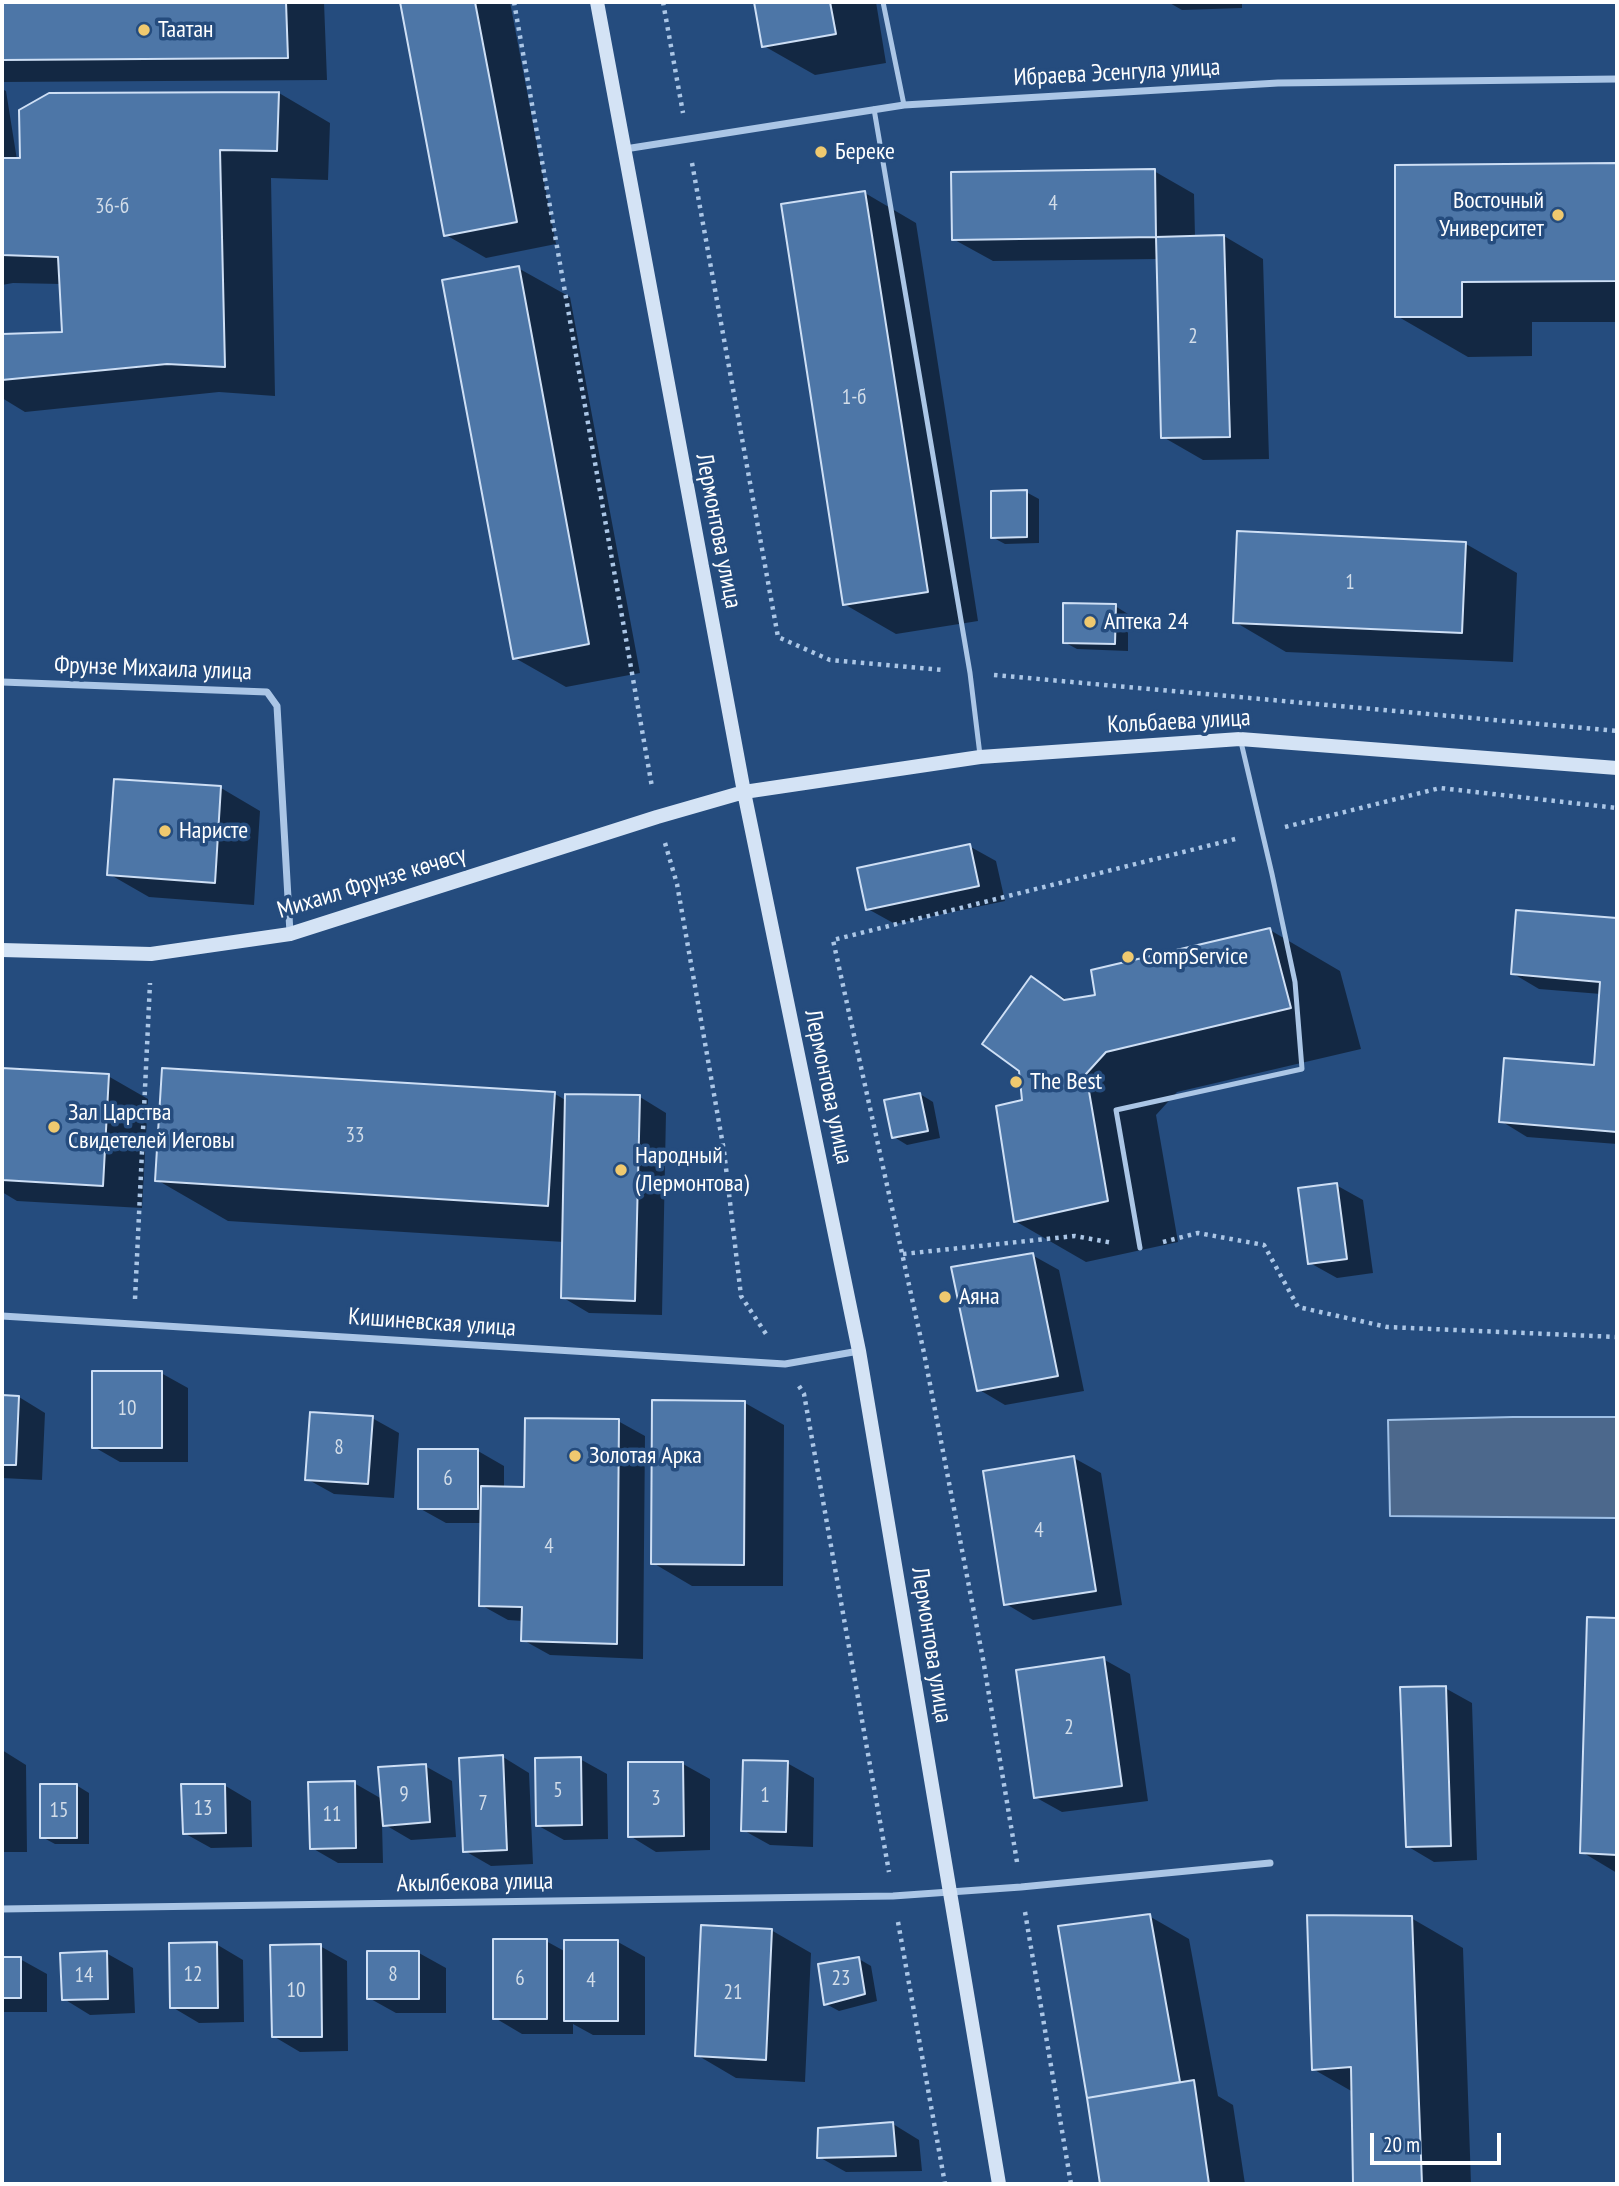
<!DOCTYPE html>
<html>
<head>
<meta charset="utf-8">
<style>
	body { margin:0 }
	#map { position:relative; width:1619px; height:2186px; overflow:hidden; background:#254c7e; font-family:"PT Sans Narrow",sans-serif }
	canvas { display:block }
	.frame { position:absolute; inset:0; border:4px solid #fff; pointer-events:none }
	.scale { position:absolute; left:1370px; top:2133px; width:131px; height:32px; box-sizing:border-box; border:4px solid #fff; border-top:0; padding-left:9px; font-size:21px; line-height:24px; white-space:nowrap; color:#fff; -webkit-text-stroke:5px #254c7e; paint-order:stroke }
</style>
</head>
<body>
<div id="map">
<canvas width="1619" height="2186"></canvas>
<div class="frame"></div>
<div class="scale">20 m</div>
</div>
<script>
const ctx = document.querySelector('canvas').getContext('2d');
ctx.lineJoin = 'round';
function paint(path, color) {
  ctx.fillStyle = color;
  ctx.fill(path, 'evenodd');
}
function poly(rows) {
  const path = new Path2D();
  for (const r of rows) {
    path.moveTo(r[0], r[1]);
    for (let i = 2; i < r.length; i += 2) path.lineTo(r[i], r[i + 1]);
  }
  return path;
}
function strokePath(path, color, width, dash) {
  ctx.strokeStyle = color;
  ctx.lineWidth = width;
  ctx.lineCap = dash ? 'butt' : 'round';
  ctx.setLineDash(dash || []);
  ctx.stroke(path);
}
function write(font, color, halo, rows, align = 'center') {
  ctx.font = font + ' "PT Sans Narrow",sans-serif';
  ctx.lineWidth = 7;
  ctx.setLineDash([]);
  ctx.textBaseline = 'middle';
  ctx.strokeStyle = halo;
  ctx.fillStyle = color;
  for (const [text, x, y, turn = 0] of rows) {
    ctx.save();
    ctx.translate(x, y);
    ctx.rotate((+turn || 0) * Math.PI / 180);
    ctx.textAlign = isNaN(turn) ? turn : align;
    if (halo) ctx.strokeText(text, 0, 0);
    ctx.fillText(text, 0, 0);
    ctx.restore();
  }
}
const water = poly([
	[1513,1417,1617,1417,1617,1518,1390,1516,1388,1420,1513,1417]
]);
const shadow = poly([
	[2,2,324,2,327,80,2,82],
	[402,2,510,2,556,244,486,258,446,235],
	[756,2,876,2,886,63,815,75,764,46],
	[1168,2,1242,2,1242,8,1182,10],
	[2,89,6,91,17,160,279,93,330,123,328,180,271,178,275,396,219,392,25,412,2,398,2,336,64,334,61,284,13,283,2,285],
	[1617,165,1617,322,1532,322,1532,356,1468,357,1397,316,1397,167],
	[1154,171,1194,194,1195,237,1224,236,1263,259,1269,459,1203,460,1163,437,1158,259,993,261,953,239],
	[865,193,916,223,978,621,896,634,844,604],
	[518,268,570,297,640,673,566,687,515,658],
	[1026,492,1039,499,1039,543,1005,544,992,537],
	[1466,544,1517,573,1513,662,1286,652,1235,622],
	[1115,606,1128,614,1128,651,1077,649,1064,642],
	[116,781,221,788,260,811,254,905,149,897,109,874],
	[969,846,996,861,1005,901,895,924,868,909],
	[1518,912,1617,920,1617,1144,1527,1137,1501,1121,1596,1067,1601,994,1539,989,1512,973],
	[1270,930,1340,971,1361,1049,1177,1092,1156,1115,1178,1242,1086,1262,1015,1221,1032,979,1069,1001,1097,996],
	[2,1070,108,1076,148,1099,142,1208,17,1201,2,1192],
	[555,1094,567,1101,640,1097,666,1113,662,1315,589,1313,562,1297,564,1242,228,1221,157,1180],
	[920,1094,933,1102,940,1138,907,1145,894,1137],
	[1336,1185,1363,1200,1373,1273,1337,1278,1310,1263],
	[1032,1255,1059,1270,1084,1391,1005,1405,978,1389],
	[161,1373,188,1388,188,1462,120,1462,94,1447],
	[2,1397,19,1397,45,1413,42,1480,2,1478],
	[745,1403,784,1425,783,1586,692,1586,653,1563],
	[372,1418,399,1433,394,1498,334,1494,307,1479],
	[618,1421,645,1436,643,1659,550,1655,523,1640,523,1621,508,1620,481,1605,482,1523,446,1523,419,1508,478,1451,504,1466,504,1488,526,1489],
	[1074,1458,1101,1473,1122,1605,1033,1620,1006,1604],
	[1589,1619,1617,1619,1617,1873,1582,1852],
	[1103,1659,1130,1674,1148,1801,1062,1812,1035,1797],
	[1445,1688,1472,1703,1477,1860,1434,1862,1407,1846],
	[2,1750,26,1765,27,1852,2,1852],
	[503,1757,529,1773,533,1864,491,1866,465,1851],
	[580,1759,607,1774,608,1839,564,1840,537,1825],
	[787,1763,814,1778,813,1847,770,1845,743,1830],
	[683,1764,710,1779,710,1850,656,1852,630,1836],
	[425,1766,452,1781,456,1837,411,1840,382,1823,383,1863,338,1863,312,1848,354,1783,382,1799],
	[76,1785,89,1793,89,1844,55,1844,42,1837],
	[224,1785,251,1801,252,1847,211,1848,184,1833],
	[1149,1916,1189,1939,1218,2096,1233,2105,1245,2184,1102,2184,1060,1927],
	[1411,1918,1463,1948,1471,2184,1355,2184,1353,2092,1313,2069],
	[771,1930,811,1953,805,2082,736,2078,697,2055],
	[546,1941,566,1952,618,1942,645,1957,645,2035,593,2035,573,2024,573,2034,522,2034,495,2018],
	[216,1944,243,1960,244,2022,199,2023,172,2007],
	[320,1946,347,1961,348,2051,300,2052,273,2036],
	[106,1953,133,1968,135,2013,90,2015,64,1999],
	[419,1953,446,1968,446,2013,396,2013,369,1998],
	[2,1959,20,1959,47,1974,47,2012,2,2012],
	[859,1959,871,1966,877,2001,839,2011,826,2004],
	[893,2124,919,2140,922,2171,846,2172,819,2157]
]);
const building = poly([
	[2,2,286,2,288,58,2,60,2,2],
	[400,2,475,2,517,222,444,236,400,2],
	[754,2,830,2,836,34,762,47,754,2],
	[279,92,277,151,220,150,225,367,167,364,2,380,2,334,62,332,58,257,2,255,2,158,20,158,19,110,49,93,279,92],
	[1617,163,1617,281,1462,282,1462,317,1395,317,1395,165,1617,163],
	[1155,169,1156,237,952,240,951,172,1155,169],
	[865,191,928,592,843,605,781,204,865,191],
	[1224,235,1230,437,1161,438,1156,237,1224,235],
	[519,266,589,644,513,659,442,280,519,266],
	[1027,490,1027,537,991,538,991,491,1027,490],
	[1237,531,1466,542,1462,633,1233,623,1237,531],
	[1063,603,1116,604,1115,644,1063,643,1063,603],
	[114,779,221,786,215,883,107,875,114,779],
	[970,844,979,886,866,910,857,868,970,844],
	[1516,910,1617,918,1617,1132,1499,1122,1504,1058,1594,1065,1600,982,1511,974,1516,910],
	[1270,928,1291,1008,1106,1052,1086,1074,1108,1201,1014,1222,996,1106,1022,1100,1019,1071,982,1044,1031,976,1064,1000,1095,995,1091,970,1270,928],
	[2,1068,109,1074,103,1186,2,1180,2,1068],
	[162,1068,555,1092,548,1206,155,1181,162,1068],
	[920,1093,928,1131,892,1138,884,1100,920,1093],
	[565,1094,640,1095,635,1301,561,1298,565,1094],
	[1337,1183,1347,1259,1308,1264,1298,1188,1337,1183],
	[1033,1253,1058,1376,977,1391,951,1267,1033,1253],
	[92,1371,162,1371,162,1448,92,1448,92,1371],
	[2,1395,19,1396,16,1465,2,1465,2,1395],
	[652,1400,745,1401,744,1565,651,1564,652,1400],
	[310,1412,373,1416,368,1484,305,1480,310,1412],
	[525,1418,619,1419,617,1644,521,1641,522,1607,479,1606,481,1486,524,1487,525,1418],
	[418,1449,478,1449,478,1509,418,1509,418,1449],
	[1074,1456,1096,1591,1004,1605,983,1471,1074,1456],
	[1587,1617,1617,1618,1617,1855,1580,1853,1587,1617],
	[1104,1657,1122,1786,1034,1798,1016,1670,1104,1657],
	[1446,1686,1451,1846,1406,1847,1400,1687,1446,1686],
	[503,1755,507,1850,463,1852,459,1758,503,1755],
	[581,1757,582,1825,536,1826,535,1758,581,1757],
	[743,1760,788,1761,786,1832,741,1831,743,1760],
	[628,1762,683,1762,684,1836,628,1837,628,1762],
	[426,1764,430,1822,383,1826,378,1767,426,1764],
	[355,1781,356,1848,310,1849,308,1782,355,1781],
	[40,1784,77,1784,77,1838,40,1838,40,1784],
	[181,1784,225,1784,226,1833,183,1834,181,1784],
	[1150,1914,1180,2082,1087,2098,1058,1926,1150,1914],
	[1307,1915,1412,1916,1422,2184,1353,2184,1351,2067,1312,2070,1307,1915],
	[701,1925,772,1929,766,2060,695,2056,701,1925],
	[493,1939,547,1939,547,2019,493,2019,493,1939],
	[564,1940,618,1940,618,2021,564,2021,564,1940],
	[217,1942,218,2008,170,2008,169,1943,217,1942],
	[321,1944,322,2037,272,2037,270,1945,321,1944],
	[107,1951,108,1999,62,2000,60,1953,107,1951],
	[367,1951,419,1951,419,1999,367,1999,367,1951],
	[2,1957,21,1957,21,1998,2,1998,2,1957],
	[859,1957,865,1994,824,2005,818,1964,859,1957],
	[1194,2080,1209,2184,1100,2184,1087,2098,1194,2080],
	[893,2122,896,2156,817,2158,818,2128,893,2122]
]);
const path = poly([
	[514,2,652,787],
	[663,2,683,113],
	[692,163,778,637,830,660,944,670],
	[994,675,1617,731],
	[1285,827,1440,788,1617,808],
	[665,843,677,884,724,1151,741,1296,768,1337],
	[1163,1242,1198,1233,1264,1245,1298,1307,1387,1327,1617,1337],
	[903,1254,1075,1236,1113,1243],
	[135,1299,150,983],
	[799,1386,804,1394,889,1872],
	[1017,1862,983,1659,924,1353,833,940,1239,838],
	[1025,1912,1071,2184],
	[898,1922,945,2184]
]);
const lane = poly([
	[883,2,904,105],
	[874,109,970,673,980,755],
	[1140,1248,1116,1110,1302,1069,1295,982,1272,874,1241,742]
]);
const street = poly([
	[625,149,904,105,1278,83,1617,79],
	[2,682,267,692,277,706,290,933],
	[2,1316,785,1364,859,1351],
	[2,1909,893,1896,1021,1887,1270,1863]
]);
const secondary = poly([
	[597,2,744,792,859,1351,999,2184],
	[2,950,151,954,290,934,657,817,744,792,980,757,1240,739,1617,768]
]);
const markers = [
	[144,30,7,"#efc96f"],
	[821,152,7,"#efc96f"],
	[1558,215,7,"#efc96f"],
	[1090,622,7,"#efc96f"],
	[165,831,7,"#efc96f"],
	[1128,957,7,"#efc96f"],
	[1016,1082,7,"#efc96f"],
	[54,1127,7,"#efc96f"],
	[621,1170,7,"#efc96f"],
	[945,1297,7,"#efc96f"],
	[575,1456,7,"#efc96f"]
];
const numberNames = [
	["4",1053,204],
	["36-б",112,207],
	["2",1193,337],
	["1-б",854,398],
	["1",1350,583],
	["33",355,1136],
	["10",127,1409],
	["8",339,1448],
	["6",448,1479],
	["4",1039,1531],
	["4",549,1547],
	["2",1069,1728],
	["5",558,1791],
	["9",404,1795],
	["1",765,1796],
	["3",656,1799],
	["7",483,1804],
	["13",203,1809],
	["15",59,1811],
	["11",332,1815],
	["12",193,1975],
	["8",393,1975],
	["14",84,1976],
	["6",520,1979],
	["23",841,1979],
	["4",591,1981],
	["10",296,1991],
	["21",733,1993]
];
const poiNames = [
	["Таатан",158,30],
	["Береке",835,152],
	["Восточный",1544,201,"right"],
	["Университет",1544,229,"right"],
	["Аптека 24",1104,622],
	["Наристе",179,831],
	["CompService",1142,957],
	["The Best",1030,1082],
	["Зал Царства",68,1113],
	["Свидетелей Иеговы",68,1141],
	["Народный",635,1156],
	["(Лермонтова)",635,1184],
	["Аяна",959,1297],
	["Золотая Арка",589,1456]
];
const streetNames = [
	["Ибраева Эсенгула улица",1117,73,-3],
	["Лермонтова улица",718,531,79],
	["Фрунзе Михаила улица",153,669,2],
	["Кольбаева улица",1179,722,-3],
	["Михаил Фрунзе көчөсү",372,883,-17],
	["Лермонтова улица",828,1087,78],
	["Кишиневская улица",432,1323,4],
	["Лермонтова улица",931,1645,81],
	["Акылбекова улица",475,1883,-1]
];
paint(water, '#4c688c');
strokePath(water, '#9fc0e6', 2);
paint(shadow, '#0007');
paint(building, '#4d76a7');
strokePath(building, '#cedff5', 2);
strokePath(path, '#abc6e6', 4.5, [3.5, 5]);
strokePath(lane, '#abc6e6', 5);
strokePath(street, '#abc6e6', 7);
strokePath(secondary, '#d4e3f5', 14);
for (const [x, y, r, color] of markers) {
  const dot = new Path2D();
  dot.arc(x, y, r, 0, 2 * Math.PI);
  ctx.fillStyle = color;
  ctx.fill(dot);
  strokePath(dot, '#254c7e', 2.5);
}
write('21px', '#d2dde9', null, numberNames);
write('24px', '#fff', '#254c7e', poiNames, 'left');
write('24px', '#fff', '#254c7e', streetNames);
</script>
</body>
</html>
